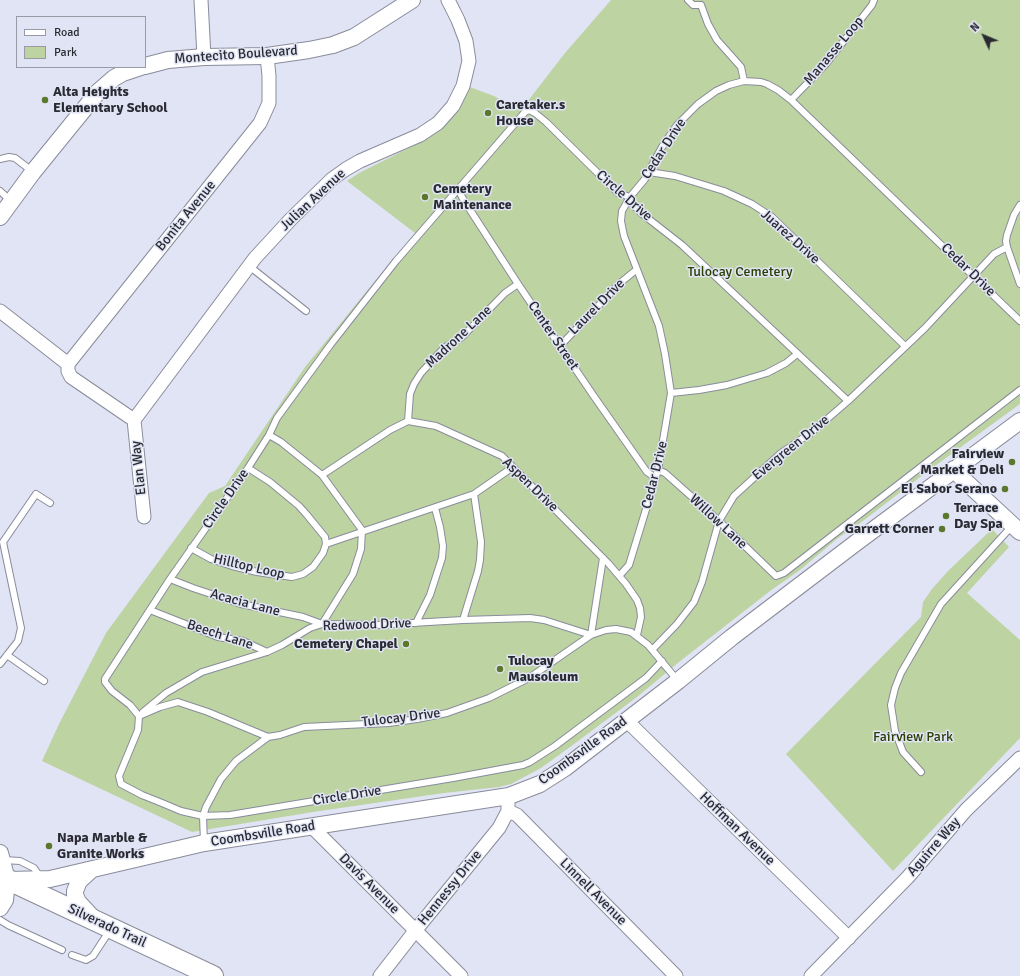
<!DOCTYPE html>
<html>
<head>
<meta charset="utf-8">
<style>
	body { margin:0 }
	#map { position:relative; width:1020px; height:976px; overflow:hidden; background:#e1e4f4; font-family:Signika,sans-serif }
	canvas { display:block }
	.legend { position:absolute; left:16px; top:16px; width:130px; height:52px; box-sizing:border-box; background:#e1e4f4; border:1px solid #989aa6; margin:0; padding:5px 7px; list-style:none; font-size:12px; color:#2a2b32 }
	.legend li { display:flex; align-items:center; gap:8px; height:20px }
	.legend b { width:20px; border:1px solid #989aa6 }
	.north { position:absolute; left:964px; top:16px; width:40px; height:40px; -webkit-text-stroke:3px #e1e4f4; paint-order:stroke; rotate:314deg; font-size:11px; font-weight:700; line-height:16px; text-align:center; color:#2a2b32 }
	.north::after { content:''; display:block; margin:auto; width:14px; height:18px; background:#2a2b32; clip-path:polygon(50% 0,100% 100%,50% 72%,0 100%) }
</style>
</head>
<body>
<div id="map">
<canvas width="1020" height="976"></canvas>
<ul class="legend">
<li><b style="height:5px;background:#fff"></b>Road</li>
<li><b style="height:11px;background:#bdd3a2"></b>Park</li>
</ul>
<div class="north">N</div>
</div>
<script>
const ctx = document.querySelector('canvas').getContext('2d');
ctx.lineJoin = 'round';
function paint(path, color) {
  ctx.fillStyle = color;
  ctx.fill(path, 'evenodd');
}
function poly(rows) {
  const path = new Path2D();
  for (const r of rows) {
    path.moveTo(r[0], r[1]);
    for (let i = 2; i < r.length; i += 2) path.lineTo(r[i], r[i + 1]);
  }
  return path;
}
function strokePath(path, color, width, dash) {
  ctx.strokeStyle = color;
  ctx.lineWidth = width;
  ctx.lineCap = dash ? 'butt' : 'round';
  ctx.setLineDash(dash || []);
  ctx.stroke(path);
}
function write(font, color, halo, rows, align = 'center') {
  ctx.font = font + ' Signika,sans-serif';
  ctx.lineWidth = 3;
  ctx.setLineDash([]);
  ctx.textBaseline = 'middle';
  ctx.strokeStyle = halo;
  ctx.fillStyle = color;
  for (const [text, x, y, turn = 0] of rows) {
    ctx.save();
    ctx.translate(x, y);
    ctx.rotate((+turn || 0) * Math.PI / 180);
    ctx.textAlign = isNaN(turn) ? turn : align;
    if (halo) ctx.strokeText(text, 0, 0);
    ctx.fillText(text, 0, 0);
    ctx.restore();
  }
}
const green = poly([
	[611,0,1020,0,1020,404,928,471,859,524,838,538,800,570,770,591,679,662,637,697,570,747,541,768,511,784,499,787,444,793,313,812,192,832,42,761,59,724,106,633,209,493,225,486,305,367,366,292,415,233,347,181,359,173,423,141,434,134,444,126,467,86,494,96,516,109,524,106,565,53],
	[992,529,1009,547,967,593,1020,640,1020,738,893,871,786,754,921,617,923,602,932,589,948,571]
]);
const service = poly([
	[688,0,693,5,701,5],
	[701,5,708,24,717,40,741,67,744,81],
	[791,100,825,65,872,5,874,0],
	[0,159,9,157,15,158,32,171],
	[649,172,675,176,724,191,752,204,772,217,905,346],
	[458,189,463,199,518,284,593,395,647,472,656,478],
	[0,191,11,201],
	[1020,205,1014,215,1007,235,1006,241,1007,247,1020,284],
	[249,266,306,311],
	[560,346,620,283,636,270],
	[671,393,699,390,727,385,767,373,786,363,797,354],
	[408,421,410,394,414,384,421,373,444,348,462,337,505,293,518,284],
	[269,435,281,442,322,475,362,530],
	[658,470,665,473,719,521,776,576,784,573,1020,390],
	[322,475,390,430,408,421,436,426,502,456,608,563,626,584,637,600,640,608,641,617,637,635],
	[326,544,474,494,513,467],
	[191,548,211,559,232,566,257,572,292,577,303,574,313,567,323,553,326,544,325,537,307,515,299,506,270,482,248,468],
	[619,576,629,565,658,470,671,393,665,354,659,326,624,236,621,221,622,211,630,197,645,179,662,147,677,125,698,104,716,91,729,85,744,81,761,82,767,84,778,90,791,100,1020,321],
	[170,579,193,588,241,604,303,617,322,624],
	[150,610,218,637,243,641,267,652],
	[463,620,478,571,480,560,481,542,474,494],
	[416,623,430,595,442,558,443,546,440,527,435,508],
	[322,624,353,574,361,549,362,530],
	[652,650,677,624,694,602,702,582,719,521,734,496,781,453,812,432,848,401,925,328,994,254,1007,247],
	[7,655,44,681],
	[662,661,646,678,555,746,530,762,523,765,453,778,230,815,203,816,181,811,162,803,142,795,121,784,119,776,138,730,139,716,130,705,112,691,105,682,105,679,170,579,248,468,269,435,277,418,331,344,396,261,525,112,529,110,535,113,546,122,618,193,630,197,634,206,641,213,682,245,848,401],
	[0,664,18,641,21,628,3,542,36,494,50,503],
	[143,712,166,693,202,672,267,652,282,645,310,628,322,624,377,625,463,620,530,618,544,620,591,635,603,558],
	[139,716,160,707,178,702,208,712,268,737,280,735,304,727,389,723,417,719,447,713,489,698,529,678,591,635,606,630,616,629,631,632,648,645,678,681],
	[921,772,903,752,895,731,891,705,895,688,901,673,941,604,1012,526],
	[204,843,203,816,206,807,221,779,236,761,268,737],
	[4,860,20,861,34,868,40,877],
	[0,920,8,925,62,950],
	[72,955,86,960,93,956,110,930]
]);
const minor = poly([
	[201,0,204,57],
	[0,311,68,364,68,371,71,377,134,420],
	[68,364,260,123,269,103,269,76,267,56],
	[134,420,255,258,291,219,332,179,346,169,360,161,420,135,438,123,453,106,463,86,469,61,466,41,458,20,448,0],
	[134,420,144,517],
	[626,720,849,938],
	[508,811,517,815,523,821,676,976],
	[311,826,461,976],
	[380,976,415,931,499,828,508,811,508,803],
	[811,976,908,877,966,810,1020,758]
]);
const tertiary = poly([
	[145,66,168,60,204,57,267,56,309,50,333,45,354,37,412,0],
	[0,217,33,172,98,92,114,78,123,73,141,67],
	[954,469,964,480,1020,532],
	[0,853,7,880,5,900,0,908],
	[91,870,79,881,75,891,75,895,78,902,92,917],
	[9,880,50,879,204,843,509,796,540,784,565,768,678,681,732,637,857,542,1020,421]
]);
const primary = poly([
	[0,876,213,976]
]);
const markers = [
	[45,100,4,"#5a772c"],
	[488,113,4,"#5a772c"],
	[425,197,4,"#5a772c"],
	[1012,462,4,"#5a772c"],
	[1005,489,4,"#5a772c"],
	[946,516,4,"#5a772c"],
	[942,529,4,"#5a772c"],
	[406,644,4,"#5a772c"],
	[500,669,4,"#5a772c"],
	[49,846,4,"#5a772c"]
];
const streetNames = [
	["Manasse Loop",834,51,-50],
	["Montecito Boulevard",236,55,-4],
	["Cedar Drive",664,149,-57],
	["Circle Drive",624,196,41],
	["Julian Avenue",313,200,-43],
	["Bonita Avenue",186,216,-51],
	["Juarez Drive",790,237,42],
	["Cedar Drive",968,270,44],
	["Laurel Drive",597,307,-45],
	["Center Street",553,336,56],
	["Madrone Lane",459,337,-43],
	["Evergreen Drive",791,448,-39],
	["Elan Way",139,468,-96],
	["Cedar Drive",655,475,-76],
	["Aspen Drive",530,485,44],
	["Circle Drive",226,499,-55],
	["Willow Lane",718,522,43],
	["Hilltop Loop",249,567,13],
	["Acacia Lane",245,603,15],
	["Redwood Drive",367,625,-2],
	["Beech Lane",220,635,18],
	["Tulocay Drive",401,718,-7],
	["Coombsville Road",583,751,-36],
	["Circle Drive",347,796,-9],
	["Hoffman Avenue",737,829,44],
	["Coombsville Road",263,834,-9],
	["Aguirre Way",934,847,-49],
	["Davis Avenue",369,884,45],
	["Hennessy Drive",450,888,-51],
	["Linnell Avenue",593,892,45],
	["Silverado Trail",107,926,25]
];
const poiNames = [
	["Alta Heights",53,92],
	["Elementary School",53,108],
	["Caretaker.s",496,105],
	["House",496,121],
	["Cemetery",433,189],
	["Maintenance",433,205],
	["Fairview",1004,454,"right"],
	["Market & Deli",1004,470,"right"],
	["El Sabor Serano",997,489,"right"],
	["Terrace",954,508],
	["Day Spa",954,524],
	["Garrett Corner",934,529,"right"],
	["Cemetery Chapel",398,644,"right"],
	["Tulocay",508,661],
	["Mausoleum",508,677],
	["Napa Marble &",57,838],
	["Granite Works",57,854]
];
const parkNames = [
	["Tulocay Cemetery",740,272],
	["Fairview Park",913,737]
];
paint(green, '#bdd3a2');
strokePath(service, '#898c9b', 8);
strokePath(minor, '#898c9b', 15);
strokePath(tertiary, '#898c9b', 18);
strokePath(primary, '#898c9b', 22);
strokePath(service, '#fff', 6);
strokePath(minor, '#fff', 13);
strokePath(tertiary, '#fff', 16);
strokePath(primary, '#fff', 20);
for (const [x, y, r, color] of markers) {
  const dot = new Path2D();
  dot.arc(x, y, r, 0, 2 * Math.PI);
  ctx.fillStyle = color;
  ctx.fill(dot);
  strokePath(dot, '#e1e4f4', 1.5);
}
write('14px', '#2a2b32', '#e1e4f4', streetNames);
write('bold 14px', '#2a2b32', '#e1e4f4', poiNames, 'left');
write('14px', '#293e00', '#e1e4f4', parkNames);
</script>
</body>
</html>
